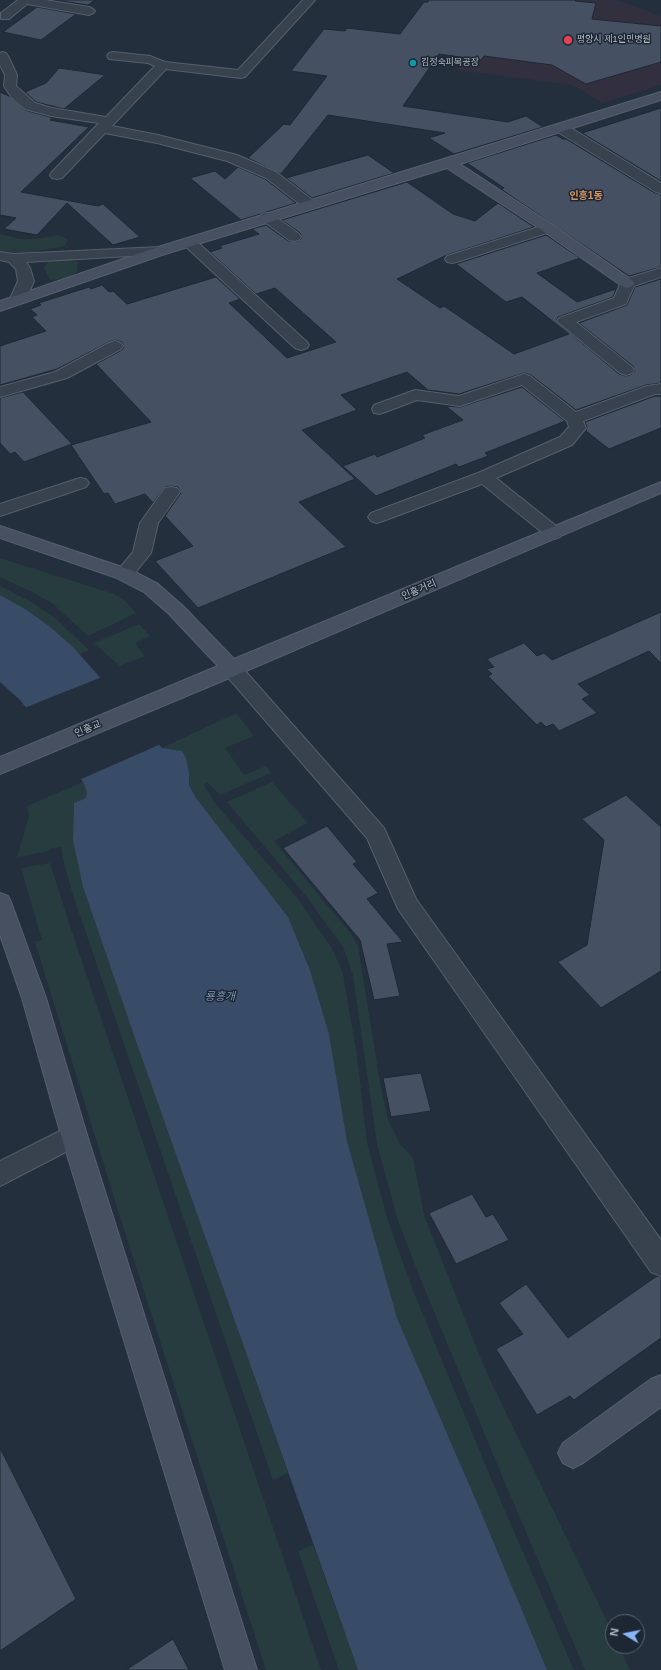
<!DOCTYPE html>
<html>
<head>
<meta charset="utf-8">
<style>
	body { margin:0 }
	#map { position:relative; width:661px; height:1670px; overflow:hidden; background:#242f3e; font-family:Arial,sans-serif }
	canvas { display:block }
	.north { position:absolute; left:605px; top:1614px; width:40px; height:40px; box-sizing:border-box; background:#1d2633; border:1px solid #59626f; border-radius:50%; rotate:280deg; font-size:11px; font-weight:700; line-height:16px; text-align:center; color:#b4bcc9 }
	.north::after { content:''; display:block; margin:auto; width:14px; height:18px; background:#8ab4f8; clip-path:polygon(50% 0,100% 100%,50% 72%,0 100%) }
</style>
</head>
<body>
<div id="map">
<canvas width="661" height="1670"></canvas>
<div class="north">N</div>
</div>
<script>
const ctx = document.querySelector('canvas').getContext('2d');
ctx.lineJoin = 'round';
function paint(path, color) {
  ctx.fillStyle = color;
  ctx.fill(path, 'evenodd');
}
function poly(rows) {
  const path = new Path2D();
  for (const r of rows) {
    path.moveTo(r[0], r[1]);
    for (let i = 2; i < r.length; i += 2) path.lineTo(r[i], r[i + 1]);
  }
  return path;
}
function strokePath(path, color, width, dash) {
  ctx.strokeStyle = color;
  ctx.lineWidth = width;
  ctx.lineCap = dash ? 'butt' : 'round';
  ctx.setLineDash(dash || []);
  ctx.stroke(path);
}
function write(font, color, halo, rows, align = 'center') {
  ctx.font = font + ' Arial,"Noto Sans KR",sans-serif';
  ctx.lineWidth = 3;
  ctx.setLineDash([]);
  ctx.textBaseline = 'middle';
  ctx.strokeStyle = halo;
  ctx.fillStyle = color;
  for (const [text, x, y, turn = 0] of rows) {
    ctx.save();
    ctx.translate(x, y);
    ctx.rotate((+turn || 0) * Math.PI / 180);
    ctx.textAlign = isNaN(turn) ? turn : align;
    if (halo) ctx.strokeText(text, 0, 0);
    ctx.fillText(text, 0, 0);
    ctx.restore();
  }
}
const medical = poly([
	[424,0,616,0,661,16,661,85,602,103,573,85,458,70,462,58,487,21,485,9,423,1]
]);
const green = poly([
	[0,234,20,239,37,239,58,235,68,239,65,246,27,253,0,251],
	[61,257,78,262,77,272,65,279,50,280,44,268,48,262],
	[0,558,114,594,125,601,136,613,88,636,52,603,32,592,0,577],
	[0,586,33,603,56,619,89,650,80,654,49,626,27,610,0,595],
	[139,624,150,636,135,643,145,656,120,666,94,643],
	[236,713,254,736,225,748,244,775,266,766,271,773,220,795,207,782,204,785,214,802,299,900,333,950,343,974,357,1056,367,1143,388,1221,412,1288,490,1476,574,1670,547,1670,478,1505,397,1318,347,1141,329,1034,310,970,288,917,196,798,189,785,189,772,182,751,162,748],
	[83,782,87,792,86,798,74,803,73,841,83,887,138,1047,288,1473,273,1480,72,892,64,863,61,847,49,849,49,851,17,857,29,816,27,806],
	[272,782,308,823,274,841,352,935,358,946,379,1077,388,1120,400,1144,413,1158,424,1215,484,1367,613,1634,613,1646,619,1646,630,1670,585,1670,502,1476,423,1285,398,1221,377,1144,353,975,343,947,306,896,227,802],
	[50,863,71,929,321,1670,266,1670,121,1220,35,942,42,940,21,868],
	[313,1545,358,1670,339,1670,298,1551]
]);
const water = poly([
	[0,595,27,610,49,626,74,648,162,748,182,751,186,758,189,772,189,785,196,798,288,917,310,970,329,1034,347,1141,397,1318,478,1505,547,1670,358,1670,138,1047,83,887,73,841,74,803,86,798,87,792,83,782,20,700,0,682]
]);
const pier = poly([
	[102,677,161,744,79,780,24,708]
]);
const building = poly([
	[55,0,95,0,88,5,55,0],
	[429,0,575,0,575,1,596,3,592,19,661,26,661,62,586,84,552,65,484,56,481,60,439,54,403,106,508,122,526,116,543,127,454,154,429,138,445,133,328,115,281,174,248,158,284,124,290,125,327,76,291,71,324,29,345,31,347,28,400,34,424,2,428,2,429,0],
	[37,7,76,14,41,40,3,32,37,7],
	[59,68,80,71,105,75,64,109,36,102,25,92,46,83,59,68],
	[0,92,9,96,25,110,53,118,50,120,89,127,21,192,98,206,103,204,140,237,113,245,67,203,37,235,4,229,16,218,0,215,0,92],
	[661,108,661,181,582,133,661,108],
	[556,135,563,139,566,139,655,193,661,194,661,267,629,276,501,189,504,188,467,163,556,135],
	[368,155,394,173,312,198,286,178,368,155],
	[238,167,265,179,296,203,241,220,190,178,215,171,225,179,238,167],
	[407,182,453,214,475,221,498,203,534,227,447,255,397,279,440,308,444,306,514,354,569,334,522,297,506,302,456,264,546,235,580,258,537,273,577,302,616,289,613,297,558,317,556,321,619,374,626,376,632,374,635,371,633,366,579,323,627,305,635,287,661,279,661,383,646,385,576,410,531,375,524,373,459,394,428,390,407,372,341,395,357,410,302,430,355,479,299,502,346,547,198,608,155,561,193,546,165,516,181,493,178,487,171,486,165,487,153,503,145,494,115,504,108,493,104,494,71,445,151,422,96,364,122,350,124,347,122,342,115,340,109,342,57,369,0,385,0,346,46,331,32,317,37,315,30,309,41,305,39,303,89,287,91,289,102,285,109,292,113,291,127,304,216,277,240,299,229,303,287,358,336,342,275,288,256,294,210,252,222,248,219,246,259,234,252,229,266,225,288,241,299,241,302,238,300,233,282,220,407,182],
	[522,387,565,421,485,453,488,456,459,467,456,464,376,496,343,466,375,454,377,457,425,438,422,435,463,420,446,406,460,407,522,387],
	[23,392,72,444,24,462,15,452,10,454,0,443,0,398,23,392],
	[655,396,661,396,661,428,609,449,586,431,587,427,585,422,655,396],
	[661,612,661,663,649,651,578,684,590,695,582,699,597,713,559,731,553,724,546,727,541,722,537,725,488,676,492,674,487,669,494,667,487,659,524,643,537,656,544,653,552,660,661,612],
	[626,795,661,827,661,971,601,1008,558,962,587,945,604,840,582,819,626,795],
	[327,826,357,862,353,864,378,893,367,899,403,942,387,944,400,996,374,1000,360,940,283,848,327,826],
	[421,1073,431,1111,391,1117,383,1078,421,1073],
	[472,1194,486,1217,493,1214,509,1240,456,1264,429,1213,472,1194],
	[657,1276,661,1277,661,1338,574,1400,570,1396,537,1415,496,1349,523,1334,499,1303,526,1284,568,1338,657,1276],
	[0,1448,76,1599,0,1651,0,1448],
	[173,1639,189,1670,126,1670,173,1639]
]);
const street = poly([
	[18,0,45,0,89,7,93,9,95,11,93,13,89,15,27,4,9,19,1,19,1,13,18,0],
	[303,0,315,0,245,77,241,78,166,69,112,126,158,135,237,155,276,172,315,202,317,205,315,208,310,209,305,208,266,178,227,161,157,143,105,133,62,178,57,179,52,178,50,175,52,172,99,123,51,116,25,109,12,98,4,86,5,75,0,65,0,53,2,52,6,53,8,56,17,75,16,86,35,103,52,108,106,117,155,66,148,63,109,59,107,56,109,53,113,52,150,56,165,62,238,70,303,0],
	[561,124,566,125,661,183,661,193,656,192,556,131,554,128,556,125,561,124],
	[267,213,272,214,299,234,301,237,299,240,294,241,289,240,262,220,260,217,262,214,267,213],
	[548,224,553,225,555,228,553,231,457,262,452,263,447,262,445,259,447,256,548,224],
	[189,238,194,239,307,342,309,345,307,348,301,350,295,348,184,245,182,242,184,239,189,238],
	[160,247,165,248,167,251,165,254,26,262,30,268,34,281,26,299,23,302,18,304,13,302,10,299,18,281,16,269,9,262,0,260,0,252,14,254,160,247],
	[661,268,661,277,634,286,626,304,576,322,632,367,634,370,632,373,626,375,620,373,557,321,559,318,614,298,622,280,661,268],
	[115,341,121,343,123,346,121,349,67,378,0,397,0,387,55,372,109,343,115,341],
	[524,374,530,376,576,412,647,386,661,384,661,394,655,394,583,421,586,428,572,445,496,478,560,529,563,533,560,537,554,539,548,537,482,484,383,521,377,523,371,521,368,517,371,513,478,473,560,437,569,427,567,421,522,385,460,406,417,400,380,414,374,413,372,409,374,405,415,390,459,396,524,374],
	[80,478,86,479,89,483,86,487,0,516,0,504,80,478],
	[171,487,177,488,180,492,158,523,151,553,131,578,124,580,117,578,115,574,133,552,140,523,165,488,171,487],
	[232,662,239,664,384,828,416,899,661,1240,661,1276,651,1272,398,909,367,838,225,674,222,669,225,664,232,662],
	[74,1124,83,1127,87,1135,83,1143,0,1186,0,1161,74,1124]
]);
const secondary = poly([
	[661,92,661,100,460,164,553,225,632,280,635,283,632,286,627,288,622,286,543,231,447,168,165,254,0,311,0,301,155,248,661,92],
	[661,482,661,493,239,674,0,774,0,757,218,666,169,614,144,592,117,578,0,538,0,526,131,570,158,584,183,606,234,659,661,482],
	[0,893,8,896,11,902,46,998,87,1135,257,1670,225,1670,61,1135,22,998,0,935,0,893],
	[661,1375,661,1407,583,1463,573,1468,563,1463,558,1453,563,1443,651,1379,661,1375]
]);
const markers = [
	[568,40,5,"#e0444e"],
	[413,63,4,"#0f9aa8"]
];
const farPoinames = [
	["평양시 제1인민병원",577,40],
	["김정숙피복공장",421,63]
];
const farQuarternames = [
	["인흥1동",586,196]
];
const streetNames = [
	["인흥거리",419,590,-23],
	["인흥교",88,729,-23]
];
const waterNames = [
	["룡흥개",220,997]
];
paint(medical, '#32303f');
paint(green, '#263c3f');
paint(water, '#394c67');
paint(pier, '#242f3e');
paint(building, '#455162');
strokePath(building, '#1f2835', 1);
strokePath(street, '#565f6c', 2);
strokePath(secondary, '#565f6c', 2);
paint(street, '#38414e');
paint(secondary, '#465061');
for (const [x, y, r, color] of markers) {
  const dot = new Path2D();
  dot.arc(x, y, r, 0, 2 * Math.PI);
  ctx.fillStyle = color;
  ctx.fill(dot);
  strokePath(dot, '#1d2633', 1.5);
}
write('9px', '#b4bcc9', '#1d2633', farPoinames, 'left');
write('bold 10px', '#d59563', '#1d2633', farQuarternames);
write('10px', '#b4bcc9', '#1d2633', streetNames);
write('italic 11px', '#7c92b1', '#1d2633', waterNames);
</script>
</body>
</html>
